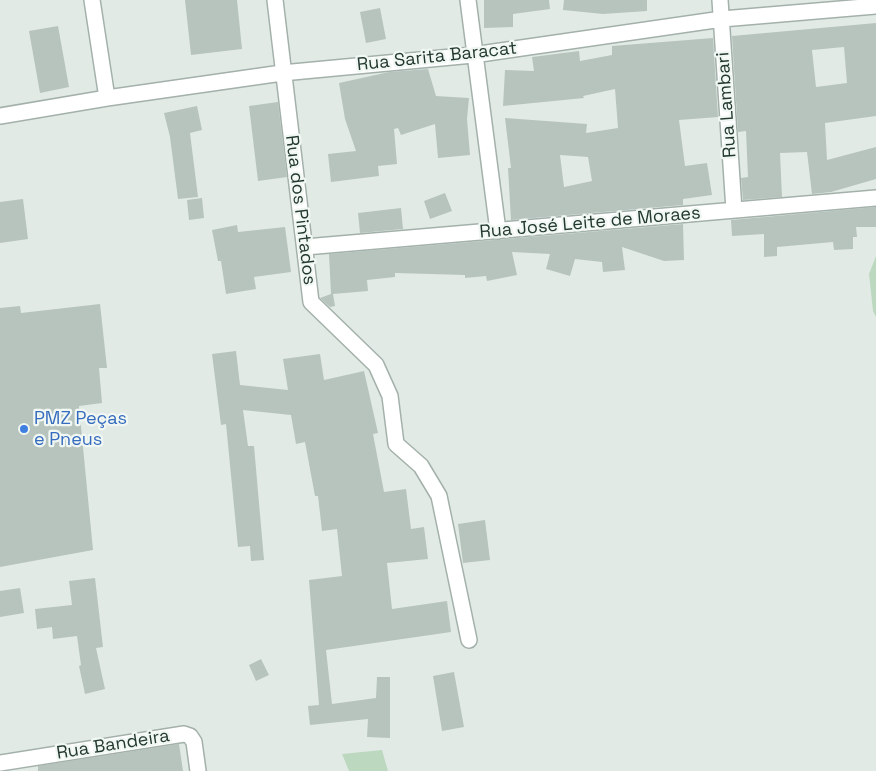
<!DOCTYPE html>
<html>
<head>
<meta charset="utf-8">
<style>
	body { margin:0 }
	canvas { display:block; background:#e1eae5 }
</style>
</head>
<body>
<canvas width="876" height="771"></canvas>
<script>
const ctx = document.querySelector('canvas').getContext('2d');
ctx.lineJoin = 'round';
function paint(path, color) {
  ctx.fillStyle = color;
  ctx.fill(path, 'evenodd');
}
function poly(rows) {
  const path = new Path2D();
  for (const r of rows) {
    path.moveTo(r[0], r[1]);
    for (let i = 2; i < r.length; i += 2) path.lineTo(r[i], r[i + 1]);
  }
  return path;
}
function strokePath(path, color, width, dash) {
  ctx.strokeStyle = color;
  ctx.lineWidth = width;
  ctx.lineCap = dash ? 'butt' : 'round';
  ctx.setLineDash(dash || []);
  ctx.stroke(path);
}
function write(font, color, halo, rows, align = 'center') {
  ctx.font = font + ' "Space Grotesk",sans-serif';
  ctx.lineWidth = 4.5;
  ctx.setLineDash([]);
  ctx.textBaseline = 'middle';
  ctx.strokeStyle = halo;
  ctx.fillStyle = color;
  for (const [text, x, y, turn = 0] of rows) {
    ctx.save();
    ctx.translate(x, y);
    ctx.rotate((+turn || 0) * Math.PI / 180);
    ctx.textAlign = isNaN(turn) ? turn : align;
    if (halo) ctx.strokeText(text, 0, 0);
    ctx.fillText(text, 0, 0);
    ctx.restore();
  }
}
const green = poly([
	[876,256,876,317,873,311,869,274],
	[382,750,388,771,349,771,342,754]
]);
const building = poly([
	[185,0,237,0,242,49,191,55],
	[484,0,549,0,550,9,513,14,513,27,484,28],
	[564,0,647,0,647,11,603,14,563,10],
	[380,8,386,39,366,43,360,12],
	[876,23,876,116,825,123,827,160,876,147,876,179,831,192,812,194,807,152,780,153,782,197,743,200,741,178,748,177,746,131,738,132,732,36],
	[844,47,847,83,816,87,812,50],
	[58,26,69,87,40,93,29,31],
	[713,38,718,117,679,120,685,166,707,163,712,195,683,199,683,205,511,220,508,168,511,168,505,118,587,124,586,133,618,128,615,89,583,96,584,98,503,106,505,70,534,71,532,57,579,51,580,61,612,55,612,46],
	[560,155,588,157,592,181,564,187],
	[428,69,436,96,469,98,467,119,470,155,438,158,435,124,401,135,398,128,394,129,397,164,378,166,379,176,331,182,328,154,356,151,345,119,339,83,389,72],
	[278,102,287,177,258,181,249,106],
	[197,106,202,130,190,133,198,197,178,199,170,137,164,113],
	[445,193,452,211,430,219,424,201],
	[202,198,204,218,189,220,187,200],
	[23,199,28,239,0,243,0,202],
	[876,207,876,227,856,227,857,237,853,237,853,249,834,250,833,242,777,247,777,256,764,257,764,234,732,236,731,220],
	[401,208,403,229,360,233,358,213],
	[683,224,684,260,664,261,622,247,625,270,603,272,602,262,575,259,570,276,546,269,550,254,512,252,517,275,487,281,486,276,465,278,465,275,395,273,395,277,367,280,368,291,333,294,335,306,330,307,320,298,331,294,329,254],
	[237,225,238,232,285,227,291,272,254,277,256,289,226,294,221,261,218,261,212,230],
	[100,304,107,368,99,368,102,403,79,406,93,550,0,567,0,308,20,306,21,313],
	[236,351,240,385,288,390,283,359,320,354,324,380,364,371,378,433,373,434,384,492,406,489,411,529,424,527,428,559,387,563,392,609,447,601,451,632,326,650,332,704,376,698,377,677,390,677,390,738,367,737,368,719,310,725,308,706,319,705,309,580,342,576,337,529,322,531,318,496,315,496,305,442,296,444,291,415,243,410,248,446,254,446,264,560,251,561,250,546,238,547,226,424,221,425,212,354],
	[485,520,490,560,463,563,458,524],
	[95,578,103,647,96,648,105,689,85,694,79,666,81,665,77,636,53,639,52,627,37,629,35,609,72,605,69,581],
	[20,588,24,613,0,617,0,591],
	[261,659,269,675,256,681,249,665],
	[454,672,464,727,442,731,433,676],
	[179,744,183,771,38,771,38,766]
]);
const minor = poly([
	[92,0,107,98],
	[275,0,311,302,376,365,390,396,396,444,421,466,439,496,469,640],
	[468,0,498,231],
	[720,0,734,210],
	[0,116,107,98,282,73,473,55,722,19,876,6],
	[305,247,876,198],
	[0,763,184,734,190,736,194,742,198,771]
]);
const markers = [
	[24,429,5,"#3f7fe0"]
];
const streetNames = [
	["Rua Sarita Baracat",437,57,-6],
	["Rua Lambari",727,105,-94],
	["Rua dos Pintados",300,210,83],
	["Rua José Leite de Moraes",590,223,-5],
	["Rua Bandeira",113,745,-9]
];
const shopNames = [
	["PMZ Peças",34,419],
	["e Pneus",34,440]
];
paint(green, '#bcd9c0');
paint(building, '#b7c4bd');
strokePath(minor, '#a4b1ab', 18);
strokePath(minor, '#fff', 15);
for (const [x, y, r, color] of markers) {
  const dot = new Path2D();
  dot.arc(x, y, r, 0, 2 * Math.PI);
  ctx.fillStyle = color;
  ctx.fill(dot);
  strokePath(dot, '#f1f7f3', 2);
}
write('18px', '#233930', '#f1f7f3', streetNames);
write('18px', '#366cbe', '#f1f7f3', shopNames, 'left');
</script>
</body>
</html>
